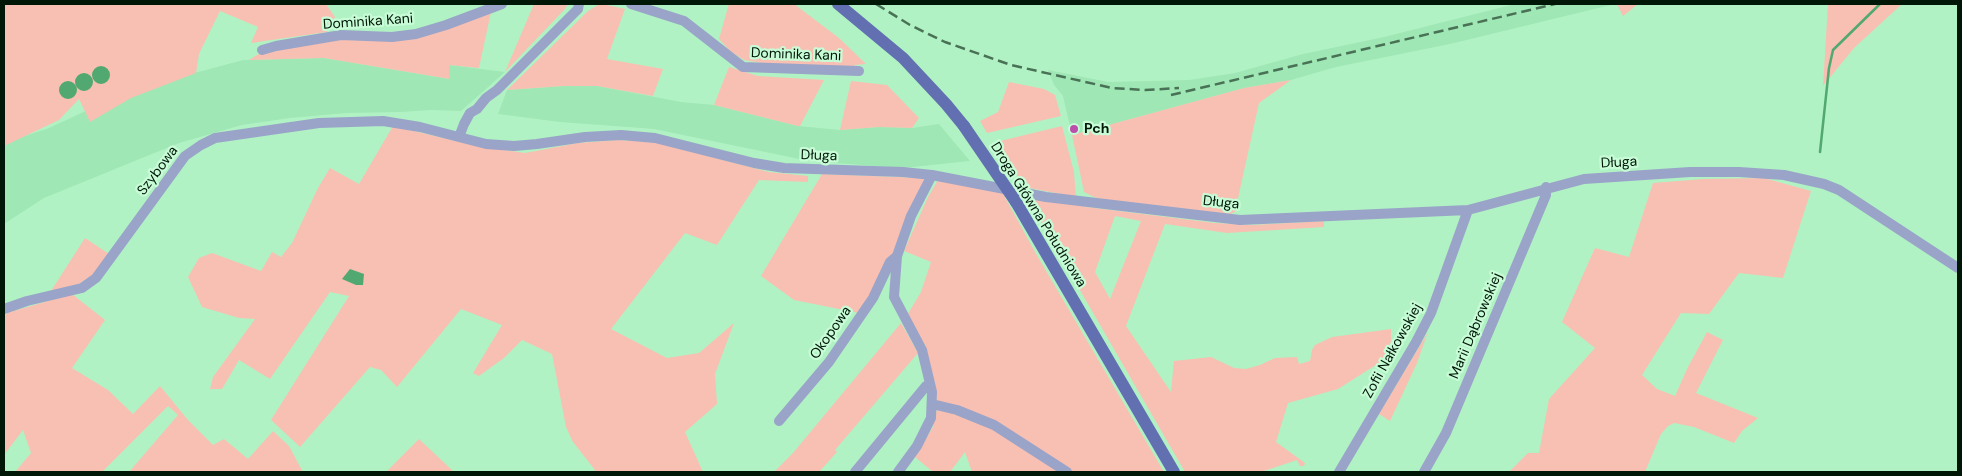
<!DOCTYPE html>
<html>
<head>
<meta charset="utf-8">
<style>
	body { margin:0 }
	#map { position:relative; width:1962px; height:476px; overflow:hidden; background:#b1f2c4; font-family:"DM Sans",sans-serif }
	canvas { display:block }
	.frame { position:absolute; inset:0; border:5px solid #001707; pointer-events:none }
</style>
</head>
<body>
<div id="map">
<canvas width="1962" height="476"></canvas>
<div class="frame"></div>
</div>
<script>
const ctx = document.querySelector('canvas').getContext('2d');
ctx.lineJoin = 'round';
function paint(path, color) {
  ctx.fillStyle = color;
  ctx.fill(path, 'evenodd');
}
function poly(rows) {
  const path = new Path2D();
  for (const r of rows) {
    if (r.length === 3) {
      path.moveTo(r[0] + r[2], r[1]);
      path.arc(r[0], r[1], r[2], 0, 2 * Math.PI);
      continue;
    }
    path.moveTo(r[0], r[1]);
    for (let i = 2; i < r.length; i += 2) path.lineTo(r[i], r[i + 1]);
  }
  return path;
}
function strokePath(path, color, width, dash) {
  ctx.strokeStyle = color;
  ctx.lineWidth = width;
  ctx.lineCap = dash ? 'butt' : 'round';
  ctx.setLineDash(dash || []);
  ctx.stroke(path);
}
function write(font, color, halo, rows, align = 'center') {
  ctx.font = font + ' "DM Sans",sans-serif';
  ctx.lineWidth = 4.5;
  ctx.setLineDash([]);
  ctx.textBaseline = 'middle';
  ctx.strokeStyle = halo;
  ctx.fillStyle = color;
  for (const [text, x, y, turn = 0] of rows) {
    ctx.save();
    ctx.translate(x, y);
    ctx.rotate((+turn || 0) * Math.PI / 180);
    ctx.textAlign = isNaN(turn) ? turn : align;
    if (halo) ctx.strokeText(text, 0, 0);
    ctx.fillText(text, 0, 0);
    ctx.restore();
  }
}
const built = poly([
	[1515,4,1615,4,1450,44,1336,67,1291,80,1244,88,1072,135,1063,96,1054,85,1048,70,1108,82,1189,80,1235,73,1303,54,1384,37],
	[324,58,449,79,449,65,505,72,461,111,431,110,401,112,346,113,290,118,242,125,179,143,44,198,4,224,4,143,49,128,105,102,150,85,243,60],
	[564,86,597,86,681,102,714,105,798,126,840,130,879,127,912,128,939,124,970,161,903,168,809,161,654,129,560,122,498,114,507,90]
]);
const green = poly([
	[4,4,326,4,335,17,327,32,251,43,258,27,220,11,199,54,196,73,131,98,90,122,79,99,59,120,4,146],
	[534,4,568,4,565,9,505,72],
	[729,4,794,4,839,38,866,64,855,65,851,70,786,67,744,60,730,51,719,39],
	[1617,4,1638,4,1623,16],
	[1828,4,1902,4,1854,48,1823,86],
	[598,5,607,5,625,9,607,59,663,69,653,96,597,86,564,86,507,90,588,11],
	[491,12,479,68,449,65,450,79,324,58,249,60,265,50,334,38,406,39],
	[729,67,758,76,824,80,800,126,798,126,714,105],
	[1291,80,1259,103,1235,212,1228,215,1117,203,1094,197,1084,192,1072,135,1244,88],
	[851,81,887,85,919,118,912,128,879,127,840,130],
	[1009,82,1044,89,1055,95,1061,116,987,133,980,121,998,112],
	[393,126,477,146,525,153,578,143,618,140,655,142,769,172,808,176,808,182,759,180,717,245,685,233,611,329,667,358,699,353,734,323,715,374,717,404,685,432,703,472,593,472,595,470,573,442,566,427,552,354,522,340,504,358,479,376,473,373,502,325,461,309,397,387,381,370,370,367,300,447,271,420,349,296,330,292,270,379,239,360,222,389,210,389,213,377,255,319,239,318,202,307,188,277,199,258,212,253,261,271,272,252,281,257,292,243,318,188,330,168,359,184],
	[1062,126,1074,172,1076,197,1024,187,996,142],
	[822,174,923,178,924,183,895,254,859,313,794,300,761,276],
	[1764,178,1811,191,1783,278,1739,273,1709,314,1681,313,1642,375,1657,389,1675,396,1688,367,1707,332,1723,340,1696,393,1758,418,1742,431,1734,443,1694,427,1674,423,1668,426,1661,434,1645,472,1509,472,1528,453,1539,453,1549,399,1595,348,1562,322,1595,248,1629,257,1653,183,1703,179],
	[938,180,1002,192,1035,252,1164,472,1073,472,998,422,937,401,925,345,906,317,921,292,931,262,904,251,928,197],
	[1025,195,1087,207,1215,223,1253,225,1324,221,1324,227,1227,233,1165,224,1126,326,1171,392,1174,361,1211,357,1234,368,1246,369,1260,365,1275,358,1297,357,1299,364,1310,361,1312,350,1315,345,1332,337,1391,329,1391,341,1387,358,1338,389,1288,403,1276,442,1305,463,1304,466,1300,466,1297,460,1261,472,1185,472],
	[1115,216,1141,221,1110,299,1095,272],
	[85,238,109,254,94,274,79,284,51,291],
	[72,294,105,320,72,368,108,390,133,414,160,386,188,420,213,445,224,439,248,459,273,431,289,446,303,472,129,472,178,415,168,406,102,472,15,472,31,453,23,430,4,455,4,317,7,313],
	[901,323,918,353,835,450,837,452,819,472,774,472,793,453],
	[1428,332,1417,363,1390,421,1379,414],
	[937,409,955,413,991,428,1060,472,972,472,965,452,950,472,933,472,915,457,933,427],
	[419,439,454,472,386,472]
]);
const water = poly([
	[101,75,9],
	[84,82,9],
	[68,90,9],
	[350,269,364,274,363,285,356,285,342,279]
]);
const stream = poly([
	[1820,152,1829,68,1833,50,1880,4]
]);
const minor = poly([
	[631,4,684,21,743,67,859,71],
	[262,50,276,46,341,35,392,37,416,34,446,25,502,4],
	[459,137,464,124,470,113,477,109,486,98,497,90,578,9,579,4],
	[4,309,27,301,82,288,96,278,185,156,201,145,215,138,319,123,383,121,420,127,486,144,514,146,537,144,585,137,621,135,655,138,754,163,784,168,903,172,932,175,1046,197,1240,220,1468,210,1584,179,1690,172,1739,172,1784,175,1824,184,1839,190,1958,268],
	[932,404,957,410,994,425,1067,472],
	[779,421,829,362,873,298,890,262,897,256],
	[855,472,926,386,930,385],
	[898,472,917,446,931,418,932,392,922,350,894,297,897,256,911,216,932,175],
	[1339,472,1416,342,1431,313,1468,210],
	[1424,472,1446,433,1546,195,1546,187]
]);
const major = poly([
	[838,4,903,58,946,104,964,126],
	[1016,202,1174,472]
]);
const rail = poly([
	[876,4,910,25,945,42,1011,65,1112,88,1145,90,1179,88],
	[1171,95,1555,4]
]);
const majorBridge = poly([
	[964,126,1016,202]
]);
const markers = [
	[1074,129,5,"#bc4eac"]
];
const streetNames = [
	["Dominika Kani",368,22,-4],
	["Dominika Kani",796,55,2],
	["Długa",819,156,2],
	["Długa",1619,163,-3],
	["Szybowa",158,171,-53],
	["Długa",1221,203,6],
	["Droga Główna Południowa",1038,215,58],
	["Marii Dąbrowskiej",1476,326,-67],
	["Okopowa",831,333,-55],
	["Zofii Nałkowskiej",1393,351,-61]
];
const poiNames = [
	["Pch",1084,129]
];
paint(built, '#9fe7b4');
paint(green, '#f8c0b2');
paint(water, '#51a971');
strokePath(stream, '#51a971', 2.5);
strokePath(minor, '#9aa4c9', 10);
strokePath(major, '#6270b1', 12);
strokePath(rail, '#497155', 2.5, [10, 5]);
strokePath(majorBridge, '#6270b1', 12);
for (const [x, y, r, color] of markers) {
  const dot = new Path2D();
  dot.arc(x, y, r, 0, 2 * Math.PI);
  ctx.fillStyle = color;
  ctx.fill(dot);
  strokePath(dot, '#c8fcd7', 2);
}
write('14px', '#001707', '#c8fcd7', streetNames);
write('bold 14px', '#001707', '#c8fcd7', poiNames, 'left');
</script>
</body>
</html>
